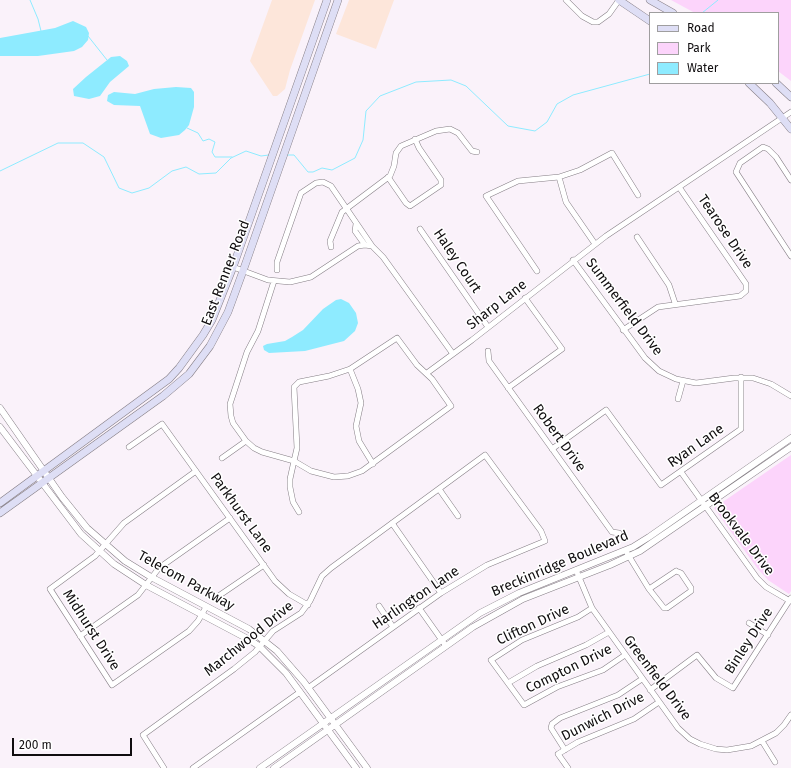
<!DOCTYPE html>
<html>
<head>
<meta charset="utf-8">
<style>
	body { margin:0 }
	#map { position:relative; width:791px; height:768px; overflow:hidden; background:#faf2fa; font-family:"Fira Sans",sans-serif }
	canvas { display:block }
	.legend { position:absolute; left:649px; top:12px; width:130px; height:72px; box-sizing:border-box; background:#fff; border:1px solid #9f9e9f; margin:0; padding:5px 7px; list-style:none; font-size:12px; color:#100d0f }
	.legend li { display:flex; align-items:center; gap:8px; height:20px }
	.legend b { width:20px; border:1px solid #9f9e9f }
	.scale { position:absolute; left:12px; top:738px; width:120px; height:18px; box-sizing:border-box; border:2px solid #100d0f; border-top:0; padding-left:5px; font-size:12px; line-height:14px; white-space:nowrap; color:#100d0f; -webkit-text-stroke:3px #fff; paint-order:stroke }
</style>
</head>
<body>
<div id="map">
<canvas width="791" height="768"></canvas>
<ul class="legend">
<li><b style="height:5px;background:#dedef5"></b>Road</li>
<li><b style="height:11px;background:#fcd4fb"></b>Park</li>
<li><b style="height:11px;background:#8eebff"></b>Water</li>
</ul>
<div class="scale">200 m</div>
</div>
<script>
const ctx = document.querySelector('canvas').getContext('2d');
ctx.lineJoin = 'round';
function paint(path, color) {
  ctx.fillStyle = color;
  ctx.fill(path, 'evenodd');
}
function poly(rows) {
  const path = new Path2D();
  for (const r of rows) {
    path.moveTo(r[0], r[1]);
    for (let i = 2; i < r.length; i += 2) path.lineTo(r[i], r[i + 1]);
  }
  return path;
}
function strokePath(path, color, width, dash) {
  ctx.strokeStyle = color;
  ctx.lineWidth = width;
  ctx.lineCap = dash ? 'butt' : 'round';
  ctx.setLineDash(dash || []);
  ctx.stroke(path);
}
function write(font, color, halo, rows, align = 'center') {
  ctx.font = font + ' "Fira Sans",sans-serif';
  ctx.lineWidth = 3;
  ctx.setLineDash([]);
  ctx.textBaseline = 'middle';
  ctx.strokeStyle = halo;
  ctx.fillStyle = color;
  for (const [text, x, y, turn = 0] of rows) {
    ctx.save();
    ctx.translate(x, y);
    ctx.rotate((+turn || 0) * Math.PI / 180);
    ctx.textAlign = isNaN(turn) ? turn : align;
    if (halo) ctx.strokeText(text, 0, 0);
    ctx.fillText(text, 0, 0);
    ctx.restore();
  }
}
const commercial = poly([
	[272,0,315,0,290,70,285,89,277,96,273,96,250,61],
	[349,0,394,0,376,49,336,34]
]);
const green = poly([
	[671,0,791,0,791,81,778,71,778,13,695,13],
	[791,455,791,591,789,594,768,580,757,568,714,508]
]);
const water = poly([
	[73,21,86,27,89,33,88,40,82,47,74,51,38,56,0,56,0,38,55,28],
	[120,56,127,61,129,66,110,82,100,96,89,99,74,96,73,89,86,77,111,57],
	[176,87,191,88,194,92,194,107,189,125,185,130,179,135,161,138,150,134,140,106,114,105,107,101,108,95,114,92,135,94,154,89],
	[341,299,349,303,356,313,358,323,355,331,344,341,305,351,269,353,264,350,263,346,267,344,285,341,292,337,303,330,323,309,336,300]
]);
const stream = poly([
	[30,0,38,19,41,31],
	[702,13,718,0],
	[88,36,107,60],
	[187,128,198,133,203,141,209,139,215,142,212,152,215,157,232,157],
	[287,155,294,155,308,172,313,172,322,168,332,170,355,158,363,140,366,111,380,96,416,82,451,80,466,86,508,126,535,131,547,122,557,104,573,95,650,74],
	[0,171,58,143,83,143,104,157,119,188,132,193,149,188,172,171,186,167,199,174,216,173,231,158,246,151,261,156,269,155]
]);
const minor = poly([
	[566,0,582,16,593,22,598,22,609,14,619,0],
	[388,177,406,203,410,206,441,185,441,180,419,148,415,139],
	[559,177,566,202,595,244],
	[791,180,776,157,768,149,763,147,740,163,736,172,791,256],
	[356,224,355,231,365,245],
	[420,229,488,327],
	[637,237,669,285,675,303],
	[331,247,330,241,342,212,390,176,394,166,396,153,401,146,436,131,450,129,458,133,472,151,477,152],
	[573,260,645,358,659,371,676,379,696,383,734,378,753,378,771,384,791,396],
	[233,267,268,280,290,282,311,277,358,246,365,245,372,246,383,257,453,354],
	[277,270,277,262,301,193,316,183,323,182,331,186,372,246],
	[537,271,486,196,518,181,559,177,580,170,612,153,638,195],
	[274,281,258,331,247,352,230,404,231,416,233,423,246,441,254,448,262,452,294,461,311,471,334,477,348,476,362,471,451,406,432,379,417,365,397,338,350,369,329,376,299,382,294,387,297,448,294,461,290,479,290,487,293,502,299,512],
	[623,330,658,307,740,296,746,291,746,284,679,187],
	[488,351,489,361,612,532,619,533],
	[350,369,358,389,361,403,356,426,359,441,373,464],
	[427,373,472,340,606,236,791,112],
	[508,388,562,349,525,298],
	[678,399,683,381],
	[129,447,162,424,275,581,289,594,308,605],
	[552,449,606,410,661,485,741,429,741,377],
	[222,458,246,441],
	[196,471,124,523,95,556,50,589,112,685,189,631,198,621,206,607],
	[681,472,757,578,766,587,790,601],
	[439,489,458,516],
	[392,523,441,593],
	[627,553,649,589],
	[576,570,592,608,678,728,690,739,700,744,716,749,727,750,751,746,776,733,784,725,791,715],
	[676,571,681,573,691,588,691,591,667,608,664,608,649,589,676,571],
	[217,597,264,565],
	[379,606,393,627],
	[419,608,446,646],
	[592,608,578,617,522,640,491,660,524,705,557,687,603,670,625,655],
	[749,623,768,635],
	[80,636,138,595,159,568,230,518],
	[508,683,537,666,586,645,609,632],
	[650,690,697,655,716,678,733,688,791,598],
	[762,741,775,762],
	[565,750,551,728,552,724,560,718,618,695,642,679],
	[164,768,143,735,234,669,255,652,273,631,301,613,310,601,322,576,331,568,485,455,541,531,545,541,487,565,441,593,308,688],
	[193,768,300,692],
	[568,768,558,754,578,742,634,719,659,702]
]);
const tertiary = poly([
	[0,408,62,497,87,528,125,561,151,577,249,629,277,651,304,682,367,768],
	[0,427,81,534,114,564,146,585,248,639,259,646,286,673,356,768],
	[260,768,480,613,519,593,633,547,649,537,791,438],
	[274,768,473,627,523,599,610,565,640,551,791,447]
]);
const secondary = poly([
	[619,0,650,21],
	[650,0,673,13],
	[749,83,770,103,791,129],
	[776,83,791,97],
	[0,503,169,379,179,368,203,335,212,320,233,267,327,0],
	[0,513,163,396,189,374,210,346,228,312,243,271,338,0]
]);
const streetNames = [
	["Tearose Drive",725,232,56],
	["Haley Court",457,261,56],
	["East Renner Road",226,273,-69],
	["Sharp Lane",497,305,-38],
	["Summerfield Drive",624,307,53],
	["Robert Drive",559,438,54],
	["Ryan Lane",696,446,-35],
	["Parkhurst Lane",241,513,54],
	["Brookvale Drive",741,534,53],
	["Breckinridge Boulevard",560,564,-23],
	["Telecom Parkway",186,581,29],
	["Harlington Lane",416,598,-34],
	["Clifton Drive",533,625,-25],
	["Midhurst Drive",91,630,57],
	["Marchwood Drive",249,639,-39],
	["Binley Drive",749,641,-57],
	["Compton Drive",569,669,-26],
	["Greenfield Drive",657,678,53],
	["Dunwich Drive",603,717,-27]
];
paint(commercial, '#fde6da');
paint(green, '#fcd4fb');
paint(water, '#8eebff');
strokePath(stream, '#8eebff', 1);
strokePath(minor, '#857e85', 6);
strokePath(tertiary, '#857e85', 7);
strokePath(secondary, '#857e85', 8);
strokePath(minor, '#fff', 5);
strokePath(tertiary, '#fff', 6);
strokePath(secondary, '#dedef5', 7);
write('14px', '#100d0f', '#fff', streetNames);
</script>
</body>
</html>
